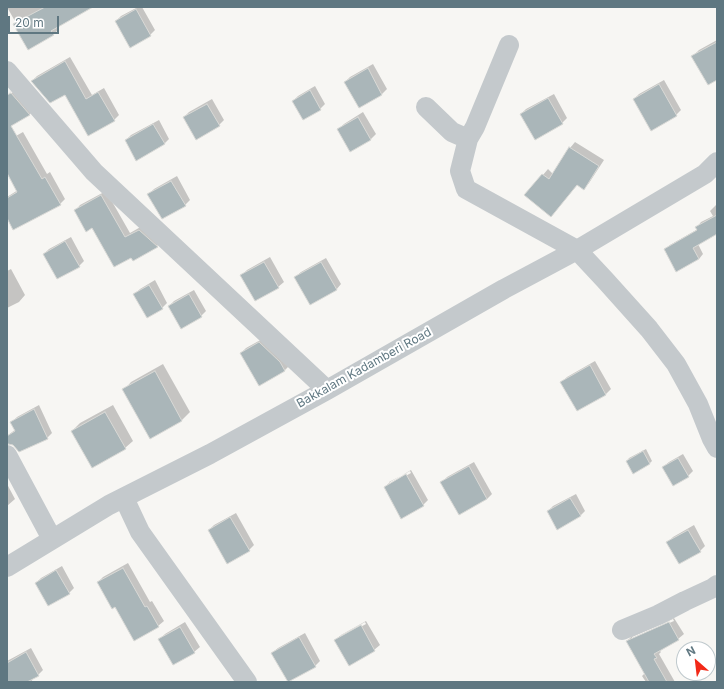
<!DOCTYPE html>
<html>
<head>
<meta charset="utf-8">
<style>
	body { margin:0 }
	#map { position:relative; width:724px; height:689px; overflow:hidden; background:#f7f6f3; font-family:Inter,sans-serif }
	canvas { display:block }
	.frame { position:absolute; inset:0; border:8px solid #5f7781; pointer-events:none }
	.north { position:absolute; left:676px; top:641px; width:40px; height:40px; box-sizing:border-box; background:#fff; border:1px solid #bfc9cd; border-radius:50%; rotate:332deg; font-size:11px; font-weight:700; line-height:16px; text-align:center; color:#5f7781 }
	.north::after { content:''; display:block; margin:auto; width:14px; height:18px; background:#f22918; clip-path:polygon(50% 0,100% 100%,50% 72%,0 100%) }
	.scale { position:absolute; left:8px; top:16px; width:51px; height:18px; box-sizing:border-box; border:2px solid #5f7781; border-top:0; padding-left:5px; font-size:12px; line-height:14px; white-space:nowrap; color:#5f7781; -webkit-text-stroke:3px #fff; paint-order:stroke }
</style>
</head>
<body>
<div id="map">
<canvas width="724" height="689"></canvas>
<div class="frame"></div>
<div class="north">N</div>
<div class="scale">20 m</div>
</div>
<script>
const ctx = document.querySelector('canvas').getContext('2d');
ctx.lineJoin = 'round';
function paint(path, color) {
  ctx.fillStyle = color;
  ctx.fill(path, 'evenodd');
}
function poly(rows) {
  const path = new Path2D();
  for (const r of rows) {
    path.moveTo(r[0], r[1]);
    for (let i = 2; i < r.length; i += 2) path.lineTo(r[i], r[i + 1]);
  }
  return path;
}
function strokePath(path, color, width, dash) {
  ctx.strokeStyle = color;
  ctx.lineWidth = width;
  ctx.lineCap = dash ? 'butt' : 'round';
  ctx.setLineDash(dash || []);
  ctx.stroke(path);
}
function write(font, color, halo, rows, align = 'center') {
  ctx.font = font + ' Inter,sans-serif';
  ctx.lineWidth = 4;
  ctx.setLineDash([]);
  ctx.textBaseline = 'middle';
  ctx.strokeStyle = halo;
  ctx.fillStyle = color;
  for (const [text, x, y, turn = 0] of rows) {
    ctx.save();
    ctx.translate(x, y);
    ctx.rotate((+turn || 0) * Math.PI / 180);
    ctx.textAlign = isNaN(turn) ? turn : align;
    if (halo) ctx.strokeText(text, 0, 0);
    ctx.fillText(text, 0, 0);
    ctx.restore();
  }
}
const shadow = poly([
	[7,7,90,7,56,26,58,30,53,35,16,23],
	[138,7,142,7,155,30,150,35,116,21,121,16],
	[717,40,717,78,693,56,699,50],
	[70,57,92,95,104,88,119,115,114,120,65,94,32,81,37,76],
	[373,64,387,89,382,94,359,107,345,82,350,77],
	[664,80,681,110,676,115,634,99,639,94],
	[315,86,325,104,320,109,293,101,298,96],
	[16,88,34,110,29,115,7,127,7,96,15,91,14,89,7,94],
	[554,94,567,118,562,123,521,114,526,109],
	[212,99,224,120,219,125,184,117,189,112],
	[363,112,376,134,371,139,351,150,339,129,344,124],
	[159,120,169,139,164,144,126,140,131,135],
	[23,132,47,174,50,172,65,199,60,204,7,216,7,197,18,190,7,171,7,141],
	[575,142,604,160,589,183,584,188,578,184,556,210,526,195,548,169,553,174,570,148],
	[177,176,190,200,185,205,148,195,154,189],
	[106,191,130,233,144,225,162,241,157,246,131,257,92,227,75,211,80,205],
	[717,204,717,233,698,244,703,254,699,259,665,250,670,245,698,229,697,227,701,222,713,216,710,211],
	[71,237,84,261,79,266,44,254,49,249],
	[270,257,284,282,278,287,255,300,242,275,247,270],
	[326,258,341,284,336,290,295,277,301,272],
	[11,269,25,295,19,302,7,308,7,271],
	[155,280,167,303,162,308,135,294,140,289],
	[194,290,206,311,201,316,169,306,174,301],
	[264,338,290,365,285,370,241,353,246,348],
	[595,361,611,389,606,394,577,410,562,382,567,377],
	[163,364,190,412,182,420,150,437,124,390,131,382],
	[39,405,52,433,47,438,14,445,7,440,7,436,16,429,12,422,17,417],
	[113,405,133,441,125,448,72,431,80,423],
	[646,449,652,461,650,463,634,473,627,461,629,458],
	[683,454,693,471,688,476,663,467,669,462],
	[474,462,492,494,487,499,459,514,442,483,447,477],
	[411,470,428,500,423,505,385,487,390,482],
	[410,471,411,473,389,485,389,482],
	[7,484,15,499,7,506],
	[576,494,585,511,580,516,548,511,553,506],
	[236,513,254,545,249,550,209,530,214,525],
	[694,525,705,546,700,551,668,542,673,537],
	[128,563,150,602,152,601,164,621,158,626,116,606,98,582,103,577],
	[62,566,74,588,69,593,36,583,41,578],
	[674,618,684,634,678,639,660,651,661,652,659,654,675,682,646,682,642,676,645,673,627,641,632,636],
	[673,619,674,621,632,639,632,637],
	[366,621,380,645,374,650,349,664,335,640,341,635],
	[365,622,366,624,340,638,340,636],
	[185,622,200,647,194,652,160,639,165,634],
	[305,633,320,661,315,666,272,653,278,648],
	[31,648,43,670,38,675,31,679,33,682,7,682,7,661]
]);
const building = poly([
	[45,7,93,7,51,31,54,35,28,50,13,24,45,7],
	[136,9,151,36,130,48,115,21,136,9],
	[717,42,717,80,708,85,691,56,717,42],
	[65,61,86,99,98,92,115,121,88,136,65,95,50,103,31,81,65,61],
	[368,68,382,95,359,108,344,82,368,68],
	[659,84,677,116,651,131,633,99,659,84],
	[310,90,321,110,303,120,292,101,310,90],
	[11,93,30,115,11,126,42,179,45,177,61,205,13,230,7,218,7,198,17,192,7,173,7,95,11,93],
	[548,98,563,124,535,140,520,114,548,98],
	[207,104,220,126,196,140,183,117,207,104],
	[358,117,371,140,350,152,337,129,358,117],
	[153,124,165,144,136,161,125,140,153,124],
	[569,147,599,166,584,190,577,185,551,217,524,195,542,174,549,179,569,147],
	[171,181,186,206,162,219,147,194,171,181],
	[101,195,125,237,139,230,158,247,133,261,131,258,114,267,92,228,86,232,74,210,101,195],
	[717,215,717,234,693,248,699,259,676,272,664,249,697,230,695,227,717,215],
	[65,241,80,267,57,279,43,254,65,241],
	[264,262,279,288,255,301,240,275,264,262],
	[321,262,337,290,310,305,294,277,321,262],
	[149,285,163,309,147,318,133,294,149,285],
	[189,294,202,317,181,329,168,306,189,294],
	[259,342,280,362,285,371,259,386,240,353,259,342],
	[590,365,606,395,577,411,560,382,590,365],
	[155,371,182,421,150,439,122,389,155,371],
	[34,409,48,439,19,452,13,445,8,444,7,442,7,436,15,431,10,422,34,409],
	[105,412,126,449,92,468,71,431,105,412],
	[643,451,650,464,633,474,626,461,643,451],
	[678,458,689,477,673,486,662,467,678,458],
	[469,466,487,499,459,515,440,482,469,466],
	[406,474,424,506,401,519,384,487,406,474],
	[570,498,581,516,557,530,547,511,570,498],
	[230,517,250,551,227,564,208,530,230,517],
	[688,530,701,552,679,564,666,542,688,530],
	[123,568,145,607,147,606,159,627,134,641,115,607,112,609,97,582,123,568],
	[56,570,70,594,48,606,35,583,56,570],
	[669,622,679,640,654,654,657,658,654,659,667,682,649,682,626,641,669,622],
	[361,625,375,651,349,666,334,640,361,625],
	[180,627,195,653,173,665,158,639,180,627],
	[299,637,316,667,288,682,271,653,299,637],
	[26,652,39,676,27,682,7,682,7,663,26,652]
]);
const minor = poly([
	[509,45,475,127,468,139,460,171,466,189,577,250,605,280,649,329,676,364,698,404,712,439,717,448],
	[7,71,94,172,327,390],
	[426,107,452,132,468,139],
	[7,455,52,539],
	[124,498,140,532,247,682],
	[7,567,109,505,210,454,327,390,504,289,577,250,705,174,717,162],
	[622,630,658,615,685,601,713,588,717,585]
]);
const streetNames = [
	["Bakkalam Kadamberi Road",364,368,-29]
];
paint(shadow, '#0003');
paint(building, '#aab6b9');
strokePath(building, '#d8d8d5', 1);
strokePath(minor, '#c4c9cc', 20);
write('12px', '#5f7781', '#fff', streetNames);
</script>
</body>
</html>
